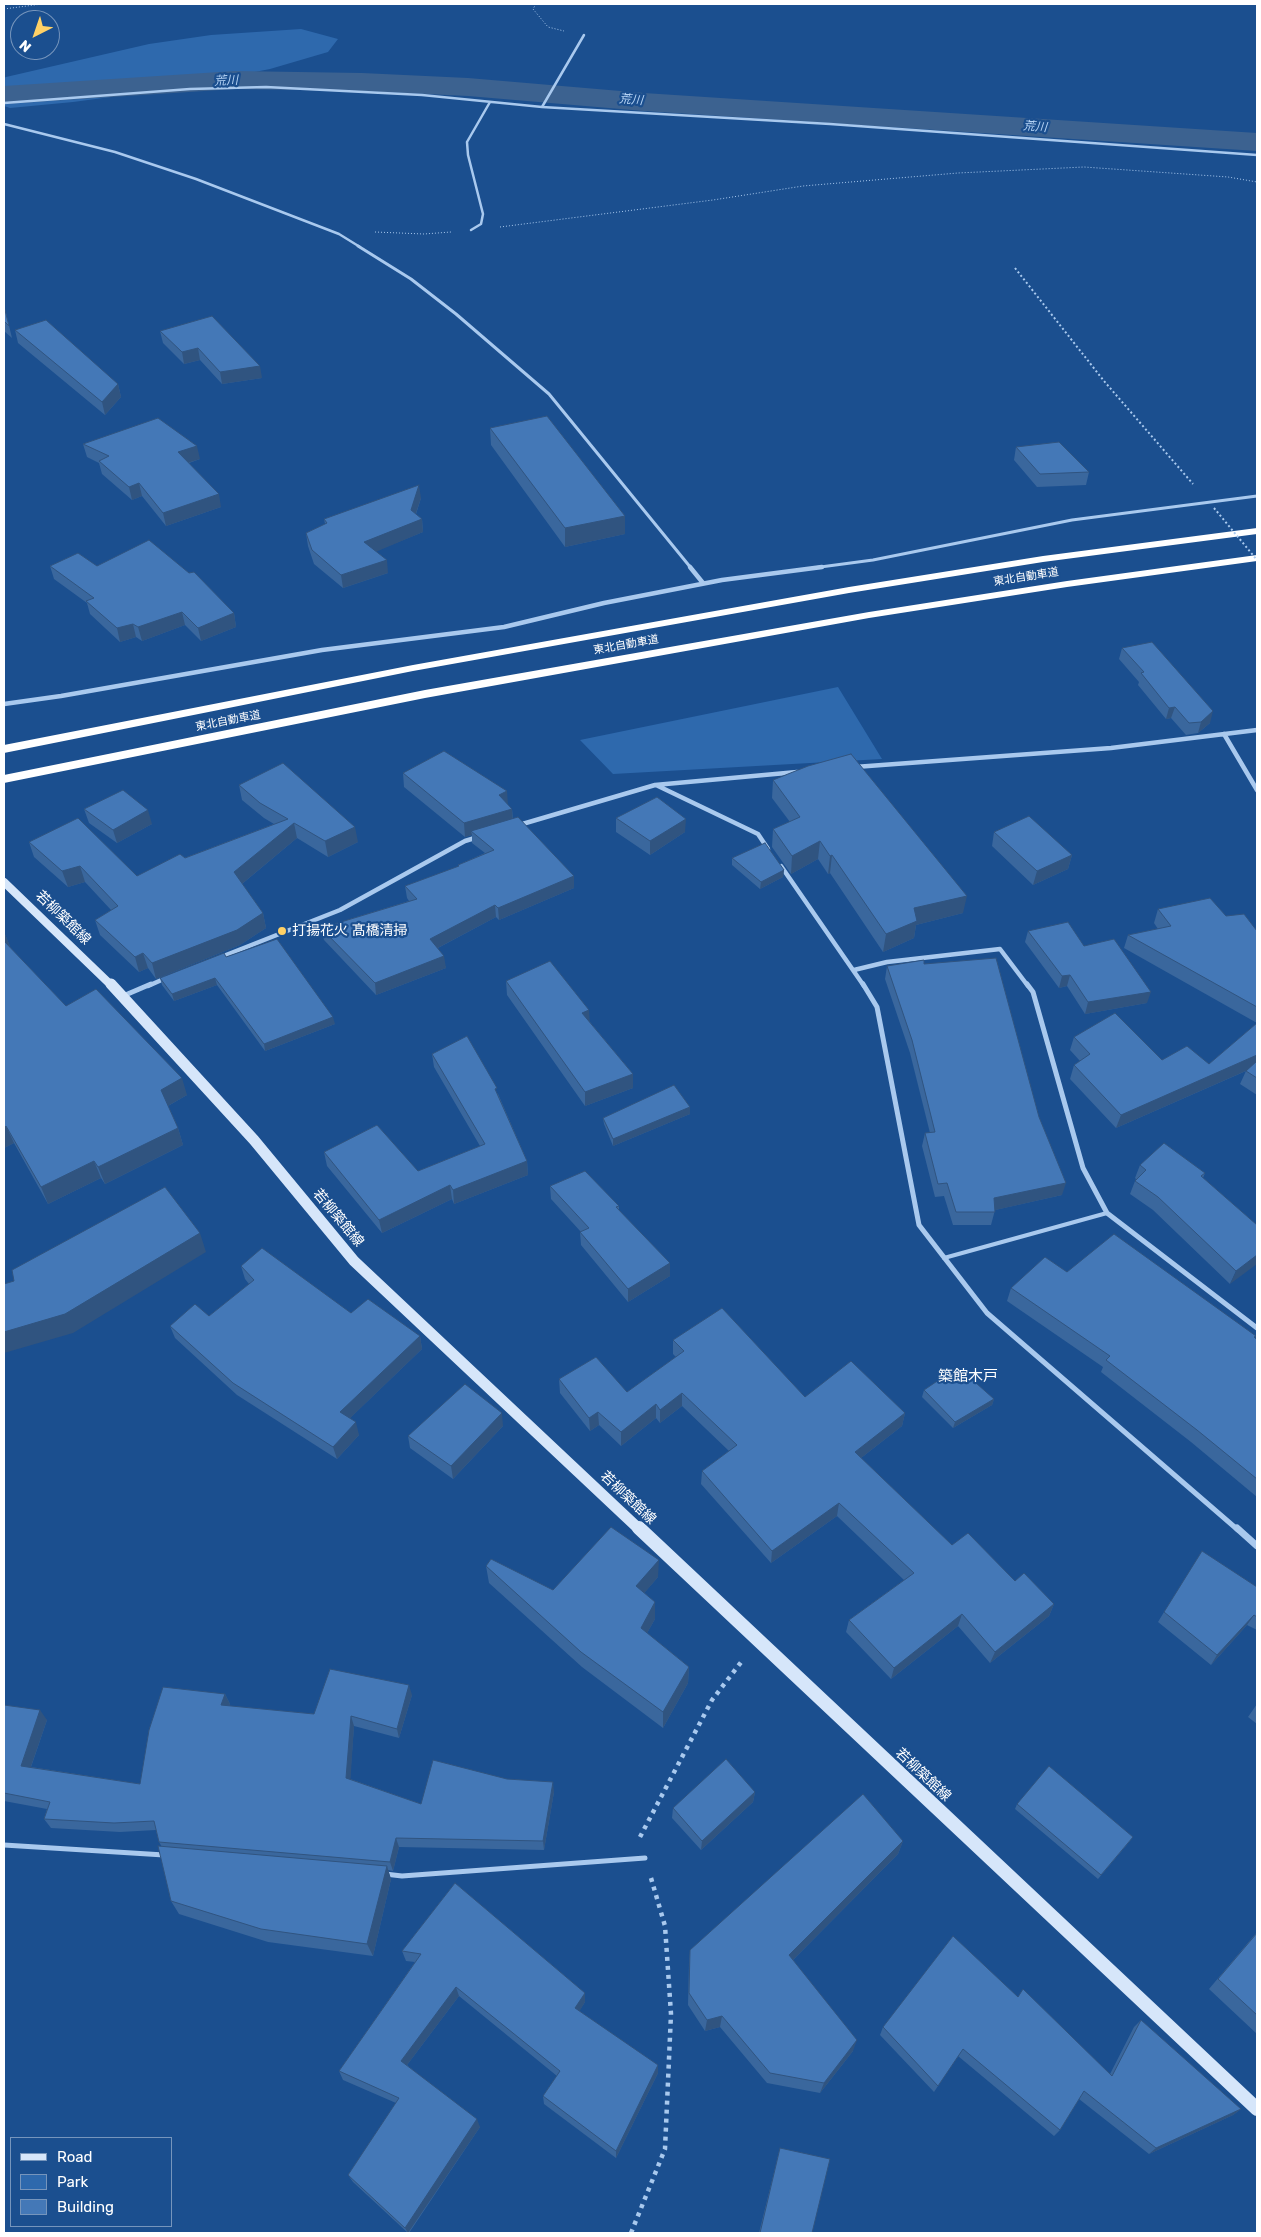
<!DOCTYPE html>
<html>
<head>
<meta charset="utf-8">
<style>
	body { margin:0 }
	#map { position:relative; width:1261px; height:2237px; overflow:hidden; background:#1b4f8f; font-family:Rubik,sans-serif }
	canvas { display:block }
	.frame { position:absolute; inset:0; border:5px solid #fff; pointer-events:none }
	.legend { position:absolute; left:10px; top:2137px; width:162px; height:90px; box-sizing:border-box; background:#1b4f8f; border:1px solid #7695bc; margin:0; padding:6px 9px; list-style:none; font-size:15px; color:#fff }
	.legend li { display:flex; align-items:center; gap:10px; height:25px }
	.legend b { width:25px; border:1px solid #7695bc }
	.north { position:absolute; left:10px; top:10px; width:50px; height:50px; box-sizing:border-box; background:#1b4f8f; border:1px solid #7695bc; border-radius:50%; rotate:221deg; font-size:14px; font-weight:700; line-height:20px; text-align:center; color:#fff }
	.north::after { content:''; display:block; margin:auto; width:18px; height:22px; background:#ffd166; clip-path:polygon(50% 0,100% 100%,50% 72%,0 100%) }
</style>
</head>
<body>
<div id="map">
<canvas width="1261" height="2237"></canvas>
<div class="frame"></div>
<ul class="legend">
<li><b style="height:6px;background:#d6e6fa"></b>Road</li>
<li><b style="height:14px;background:#2e69ad"></b>Park</li>
<li><b style="height:14px;background:#4478b7"></b>Building</li>
</ul>
<div class="north">N</div>
</div>
<script>
const ctx = document.querySelector('canvas').getContext('2d');
ctx.lineJoin = 'round';
function paint(path, color) {
  ctx.fillStyle = color;
  ctx.fill(path, 'evenodd');
}
function poly(rows) {
  const path = new Path2D();
  for (const r of rows) {
    path.moveTo(r[0], r[1]);
    for (let i = 2; i < r.length; i += 2) path.lineTo(r[i], r[i + 1]);
  }
  return path;
}
function strokePath(path, color, width, dash) {
  ctx.strokeStyle = color;
  ctx.lineWidth = width;
  ctx.lineCap = dash ? 'butt' : 'round';
  ctx.setLineDash(dash || []);
  ctx.stroke(path);
}
function write(font, color, halo, rows, align = 'center') {
  ctx.font = font + ' Rubik,"Noto Sans JP",sans-serif';
  ctx.lineWidth = 4.5;
  ctx.setLineDash([]);
  ctx.textBaseline = 'middle';
  ctx.strokeStyle = halo;
  ctx.fillStyle = color;
  for (const [text, x, y, turn = 0] of rows) {
    ctx.save();
    ctx.translate(x, y);
    ctx.rotate((+turn || 0) * Math.PI / 180);
    ctx.textAlign = isNaN(turn) ? turn : align;
    if (halo) ctx.strokeText(text, 0, 0);
    ctx.fillText(text, 0, 0);
    ctx.restore();
  }
}
const green = poly([
	[301,29,338,39,328,52,270,69,163,90,73,102,10,108,4,106,4,78,6,77,149,44,211,35],
	[838,687,882,759,613,774,580,740]
]);
const river = poly([
	[235,71,362,73,468,78,644,93,1257,133,1257,151,644,111,468,96,362,91,235,89,4,104,4,86,235,71]
]);
const pathFar2 = poly([
	[536,4,533,9,548,27,564,31],
	[4,9,42,4],
	[500,227,713,200,803,186,958,173,1084,167,1228,177,1257,182],
	[375,232,424,234,451,232]
]);
const pathFar1 = poly([
	[1015,268,1104,381,1193,484]
]);
const path = poly([
	[640,1837,712,1700,742,1661],
	[631,2233,665,2149,671,2014,665,1926,651,1878]
]);
const laneFar1 = poly([
	[944,1258,1107,1213]
]);
const lane = poly([
	[4,1845,164,1855],
	[385,1874,402,1876,645,1858]
]);
const streetFar4 = poly([
	[4,103,190,89,266,87,422,95,542,107,584,35],
	[542,107,830,124,1257,155],
	[4,124,115,152,196,179,339,234,360,247],
	[471,230,481,224,483,214,468,155,467,142,490,102]
]);
const streetFar3 = poly([
	[358,246,411,279,456,314,549,394,691,568],
	[813,568,873,560,1072,520,1257,496]
]);
const streetFar2 = poly([
	[690,567,703,583],
	[4,704,61,696,322,650,504,627,604,603,722,580,822,567],
	[1224,734,1257,790],
	[855,767,1111,748,1257,730],
	[656,785,758,834,768,849],
	[519,825,655,785,797,772],
	[781,866,864,986],
	[221,957,340,910,465,841,478,837],
	[854,970,887,962,1000,949,1028,986],
	[148,986,166,978]
]);
const streetFar1 = poly([
	[863,984,877,1007,919,1225,987,1313,1238,1530],
	[1027,984,1033,992,1083,1168,1107,1213,1257,1328],
	[123,996,151,984]
]);
const street = poly([
	[1237,1528,1257,1546]
]);
const secondaryFar2 = poly([
	[4,882,112,986]
]);
const secondaryFar1 = poly([
	[111,984,254,1140,354,1261,640,1530]
]);
const secondary = poly([
	[639,1528,1257,2109]
]);
const highway = poly([
	[1257,528,1257,534,1043,562,849,593,413,671,4,753,4,745,413,665,849,587,1043,556,1257,528],
	[1257,555,1257,561,1067,587,869,618,425,698,4,783,4,775,425,690,869,612,1067,581,1257,555]
]);
const pathBridge = poly([
	[1214,508,1257,560]
]);
const wall = poly([
	[4,305,12,338,4,331],
	[15,330,118,384,121,397,105,415,18,343],
	[160,331,262,378,222,384,200,360,184,364,163,343],
	[490,428,625,516,625,534,565,547,491,445],
	[83,444,200,459,189,463,221,507,166,526,142,496,132,500,102,474,99,463,87,457],
	[1016,447,1089,472,1086,485,1037,487,1014,460],
	[421,498,416,514,422,519,423,532,376,551,388,573,343,588,314,564,308,546,306,533,325,524,324,519],
	[50,566,97,566,234,613,236,627,201,641,185,625,142,641,136,637,120,642,90,614,87,603,54,579],
	[1122,648,1210,723,1198,733,1186,735,1171,718,1166,719,1138,685,1139,682,1119,659],
	[403,773,507,804,512,809,513,819,574,888,499,920,496,917,438,948,446,968,376,995,324,940,321,928,409,901,407,898,405,886,458,867,458,865,485,853,472,843,472,835,465,837,404,787],
	[773,780,963,913,916,925,914,938,883,952,830,873,828,874,818,859,791,874,772,847,773,829,790,822,772,798],
	[239,785,358,842,328,857,297,838,242,884,263,913,266,928,240,945,156,979,148,968,139,972,100,935,95,920,111,910,85,882,68,887,34,857,29,842,137,876,274,824,264,818,242,800],
	[84,809,152,824,117,843,89,823],
	[616,818,685,832,650,855,616,832],
	[994,832,1072,855,1068,869,1033,885,992,846],
	[732,858,784,870,783,877,760,889,732,865],
	[1158,909,1226,916,1257,931,1257,1023,1124,948,1128,935,1158,929,1154,923],
	[1028,931,1084,946,1147,1003,1085,1014,1067,986,1059,988,1025,942],
	[4,932,11,949,66,1006,187,1095,168,1106,178,1128,183,1145,105,1184,101,1178,48,1204,14,1143,4,1148],
	[226,957,335,1024,265,1051,217,985,174,1001,162,985,160,978],
	[924,964,1039,1117,1062,1195,995,1210,991,1225,953,1225,944,1196,935,1197,922,1146,925,1133,930,1133,910,1053,885,979,887,966],
	[506,981,589,1021,633,1074,633,1088,585,1106,507,995],
	[1257,1023,1257,1095,1240,1084,1246,1071,1116,1128,1070,1079,1074,1065,1080,1061,1070,1050,1074,1037,1162,1060,1209,1064],
	[432,1054,498,1094,527,1161,528,1175,454,1204,452,1199,382,1233,327,1166,324,1152,418,1171,480,1146,434,1067],
	[690,1107,690,1114,613,1146,604,1124,603,1118],
	[1140,1165,1205,1173,1203,1178,1257,1225,1230,1284,1153,1210,1130,1194,1135,1181,1136,1179,1135,1178],
	[550,1186,619,1206,619,1210,670,1276,628,1302,581,1245,580,1232,581,1232,551,1199],
	[241,1266,351,1313,420,1336,422,1349,350,1418,359,1435,337,1459,237,1395,175,1338,170,1326,209,1316,249,1284,245,1279],
	[1067,1272,1255,1338,1257,1340,1257,1497,1191,1442,1101,1372,1103,1367,1007,1301,1011,1288],
	[673,1340,805,1397,905,1413,902,1426,861,1458,952,1545,1054,1604,1049,1616,990,1663,958,1626,891,1679,846,1632,849,1620,904,1580,837,1516,771,1563,701,1484,702,1471,729,1451,682,1406,660,1423,656,1418,621,1446,599,1425,590,1431,560,1393,559,1379,627,1392,676,1357,673,1354],
	[924,1390,994,1399,992,1405,953,1428,922,1397],
	[503,1426,453,1479,410,1448,408,1436],
	[486,1566,553,1590,658,1577,644,1593,655,1602,655,1619,647,1633,689,1667,688,1683,663,1728,582,1667,489,1583],
	[1257,1587,1257,1630,1247,1625,1211,1665,1158,1622,1164,1612],
	[225,1694,230,1704,229,1706,314,1714,412,1695,399,1738,354,1726,350,1779,421,1804,554,1792,544,1850,399,1847,393,1871,388,1870,391,1879,373,1956,268,1942,179,1914,171,1901,162,1847,159,1842,156,1830,120,1832,51,1828,44,1819,47,1809,4,1801,4,1705,47,1720,31,1767,140,1784],
	[1257,1704,1257,1724,1248,1717],
	[755,1792,753,1802,701,1850,672,1818,673,1808],
	[1017,1804,1130,1841,1098,1879,1015,1809],
	[903,1841,898,1854,793,1960,853,2051,820,2093,767,2083,720,2027,705,2031,688,2005,689,1962,690,1950],
	[455,1883,585,1993,585,2002,579,2011,658,2073,616,2158,544,2104,543,2096,557,2076,459,1996,407,2065,480,2127,409,2233,408,2233,353,2182,348,2175,396,2103,343,2080,339,2071,415,1962,406,1961,402,1951],
	[1257,1932,1257,2034,1209,1989],
	[1018,1997,1110,2074,1134,2027,1141,2020,1241,2109,1233,2115,1149,2154,1079,2099,1060,2130,1054,2136,958,2056,934,2092,880,2035,883,2027],
	[780,2148,812,2233,759,2233]
]);
const shadedWall = poly([
	[198,348,200,360,184,364,182,352],
	[260,366,262,378,222,384,220,372],
	[118,384,121,397,105,415,102,402],
	[197,446,200,459,181,465,178,452],
	[139,483,142,496,132,500,129,487],
	[419,485,421,498,413,522,422,519,423,532,366,556,364,542,411,510],
	[219,494,221,507,166,526,163,513],
	[625,516,625,534,565,547,565,528],
	[387,560,388,573,343,588,341,575],
	[182,612,185,625,142,641,138,627],
	[234,613,236,627,201,641,198,628],
	[133,624,136,637,120,642,117,628],
	[1175,707,1171,718,1166,719,1169,708],
	[1213,711,1210,723,1198,733,1201,722],
	[507,791,508,805,499,795],
	[512,809,513,823,471,831,472,835,465,837,464,823],
	[148,810,152,824,117,843,113,830],
	[686,819,685,832,650,855,650,841],
	[294,823,297,838,237,888,234,872],
	[355,827,358,842,328,857,325,841],
	[820,841,818,859,791,874,792,856],
	[832,855,830,873,828,874,830,856],
	[1072,855,1068,869,1033,885,1037,871],
	[80,866,85,882,68,887,62,871],
	[784,870,783,877,760,889,761,882],
	[574,876,574,888,499,920,498,908],
	[967,896,963,913,916,925,914,938,883,952,886,934,914,908],
	[495,905,496,917,432,951,430,939],
	[263,913,266,928,240,945,156,979,152,963],
	[4,934,5,934,12,951,4,949],
	[143,953,148,968,139,972,135,957],
	[444,956,446,968,376,995,375,983],
	[1070,975,1067,986,1059,988,1062,976],
	[215,978,217,985,174,1001,172,994],
	[1151,992,1147,1003,1085,1014,1088,1002],
	[589,1010,590,1024,582,1013],
	[333,1017,335,1024,265,1051,264,1044],
	[1257,1055,1257,1066,1116,1128,1121,1115],
	[633,1074,633,1088,585,1106,585,1092],
	[182,1078,187,1095,166,1107,161,1090],
	[690,1107,690,1114,613,1146,613,1139],
	[6,1126,14,1143,4,1148,4,1128],
	[178,1128,183,1145,105,1184,98,1167],
	[94,1161,101,1178,48,1204,41,1187],
	[527,1161,528,1175,454,1204,453,1190],
	[1066,1183,1062,1195,991,1211,994,1198],
	[450,1185,452,1199,382,1233,379,1220],
	[200,1233,206,1252,73,1333,4,1353,4,1332],
	[1257,1255,1257,1264,1230,1284,1236,1271],
	[670,1263,670,1276,628,1302,628,1289],
	[420,1336,422,1349,343,1425,340,1412],
	[682,1393,682,1406,660,1423,660,1410],
	[994,1399,992,1405,953,1428,955,1422],
	[656,1404,656,1418,621,1446,621,1432],
	[598,1412,599,1425,590,1431,589,1418],
	[502,1413,503,1426,453,1479,451,1466],
	[905,1413,902,1426,852,1465,855,1452],
	[356,1422,359,1435,337,1459,333,1447],
	[839,1503,837,1516,771,1563,772,1551],
	[659,1560,658,1577,636,1603,636,1586],
	[655,1602,655,1619,641,1644,641,1628],
	[1054,1604,1049,1616,990,1663,995,1652],
	[962,1614,958,1626,891,1679,894,1668],
	[1254,1615,1247,1625,1211,1665,1217,1655],
	[689,1667,688,1683,663,1728,663,1712],
	[409,1685,412,1695,399,1738,397,1729],
	[225,1694,230,1704,226,1715,221,1705],
	[40,1710,47,1720,28,1775,21,1766],
	[351,1716,354,1726,350,1787,346,1778],
	[553,1782,554,1792,544,1850,543,1841],
	[755,1792,753,1802,701,1850,702,1841],
	[396,1838,399,1847,393,1871,390,1862],
	[903,1841,898,1854,786,1967,789,1955],
	[387,1866,391,1879,373,1956,367,1944],
	[456,1987,459,1996,404,2069,401,2061],
	[585,1993,585,2002,576,2017,575,2008],
	[722,2016,720,2027,705,2031,707,2020],
	[857,2040,853,2051,820,2093,824,2083],
	[658,2065,658,2073,616,2158,616,2151],
	[1241,2109,1233,2115,1149,2154,1156,2148],
	[477,2119,480,2127,408,2233,405,2228]
]);
const building = poly([
	[4,306,9,326,4,321,4,306],
	[212,316,260,366,220,372,198,348,182,352,160,331,212,316],
	[46,320,118,384,102,402,15,330,46,320],
	[547,416,625,516,565,528,490,428,547,416],
	[158,418,197,446,178,452,219,494,163,513,139,483,129,487,99,461,109,456,83,444,158,418],
	[1059,442,1089,472,1040,474,1016,447,1059,442],
	[419,485,411,510,422,519,364,542,387,560,341,575,312,550,306,533,327,523,324,519,419,485],
	[149,540,189,573,194,572,234,613,198,628,182,612,138,627,133,624,117,628,86,601,94,598,50,566,78,553,97,566,149,540],
	[1152,642,1213,711,1201,722,1189,723,1175,707,1169,708,1141,673,1144,672,1122,648,1152,642],
	[444,751,507,791,499,795,512,809,464,823,403,773,444,751],
	[851,754,967,896,914,908,917,921,886,934,832,855,830,856,820,841,792,856,773,829,800,817,773,780,808,766,851,754],
	[283,763,355,827,325,841,294,823,234,872,263,913,237,930,152,963,143,953,135,957,95,920,118,906,80,866,62,871,29,842,78,818,137,876,180,854,185,858,288,819,260,803,239,785,283,763],
	[123,790,148,810,113,830,84,809,123,790],
	[657,797,686,819,650,841,616,818,657,797],
	[1029,816,1072,855,1037,871,994,832,1029,816],
	[518,817,574,876,498,908,495,905,430,939,444,956,375,983,321,928,417,899,405,886,459,866,458,865,494,850,471,831,518,817],
	[765,843,784,870,761,882,732,858,765,843],
	[1210,898,1226,916,1244,914,1257,931,1257,1007,1128,935,1171,926,1158,909,1210,898],
	[1068,922,1084,946,1114,939,1151,992,1088,1002,1070,975,1062,976,1028,931,1068,922],
	[277,939,333,1017,264,1044,215,978,172,994,160,978,224,953,226,957,277,939],
	[4,941,66,1006,96,989,182,1078,161,1090,178,1128,98,1167,94,1161,41,1187,6,1126,4,1128,4,941],
	[996,958,1039,1117,1066,1183,994,1198,995,1212,956,1212,947,1183,938,1184,925,1133,935,1132,912,1040,887,966,924,960,924,964,996,958],
	[550,961,589,1010,582,1013,633,1074,585,1092,506,981,550,961],
	[1115,1013,1162,1060,1187,1046,1209,1064,1257,1023,1257,1055,1121,1115,1074,1065,1090,1054,1074,1037,1115,1013],
	[467,1036,497,1088,495,1089,527,1161,453,1190,450,1185,379,1220,324,1152,377,1125,418,1171,485,1144,432,1054,467,1036],
	[1257,1061,1257,1078,1246,1071,1257,1061],
	[674,1085,690,1107,613,1139,603,1118,674,1085],
	[1164,1143,1205,1173,1201,1176,1257,1225,1257,1255,1236,1271,1158,1197,1135,1181,1146,1170,1140,1165,1164,1143],
	[585,1171,619,1206,616,1207,670,1263,628,1289,580,1232,589,1228,550,1186,585,1171],
	[165,1187,200,1233,65,1314,4,1332,4,1284,14,1281,12,1270,165,1187],
	[1114,1234,1256,1336,1254,1337,1257,1340,1257,1479,1197,1430,1106,1360,1110,1356,1011,1288,1045,1257,1067,1272,1114,1234],
	[262,1248,351,1313,368,1299,420,1336,340,1412,356,1422,333,1447,233,1383,170,1326,195,1304,209,1316,254,1280,241,1266,262,1248],
	[722,1308,805,1397,851,1361,905,1413,855,1452,952,1545,968,1533,1015,1581,1024,1573,1054,1604,995,1652,962,1614,894,1668,849,1620,914,1573,839,1503,772,1551,702,1471,737,1445,682,1393,660,1410,656,1404,621,1432,598,1412,589,1418,559,1379,596,1357,627,1392,684,1351,673,1340,722,1308],
	[958,1367,994,1399,955,1422,924,1390,958,1367],
	[465,1384,502,1413,451,1466,408,1436,465,1384],
	[611,1527,659,1560,636,1586,655,1602,641,1628,689,1667,663,1712,581,1652,486,1566,491,1559,553,1590,611,1527],
	[1202,1551,1257,1587,1257,1617,1254,1615,1217,1655,1164,1612,1202,1551],
	[330,1669,409,1685,397,1729,351,1716,346,1778,421,1804,433,1760,507,1779,553,1782,543,1841,396,1838,390,1862,159,1842,154,1821,114,1823,44,1819,50,1802,4,1793,4,1705,40,1710,21,1766,140,1784,149,1730,163,1687,225,1694,221,1705,314,1714,330,1669],
	[726,1759,755,1792,702,1841,673,1808,726,1759],
	[1049,1766,1133,1837,1101,1875,1017,1804,1049,1766],
	[863,1794,903,1841,789,1955,857,2040,824,2083,770,2073,722,2016,707,2020,689,1993,690,1950,863,1794],
	[158,1846,387,1866,367,1944,261,1929,171,1901,158,1846],
	[455,1883,585,1993,575,2008,658,2065,616,2151,543,2096,560,2071,456,1987,401,2061,477,2119,405,2228,348,2175,399,2098,339,2071,421,1954,402,1951,455,1883],
	[1257,1933,1257,2015,1218,1979,1257,1933],
	[953,1936,1018,1997,1023,1989,1112,2076,1141,2020,1241,2109,1156,2148,1084,2091,1060,2130,963,2049,938,2086,883,2027,953,1936],
	[780,2148,830,2159,812,2233,760,2233,780,2148]
]);
const markers = [
	[282,931,5,"#ffd166"]
];
const farStreetnames = [
	["東北自動車道",1026,577,-9],
	["東北自動車道",626,645,-10],
	["東北自動車道",228,721,-11]
];
const farWaternames = [
	["荒川",226,81,-3],
	["荒川",631,100,4],
	["荒川",1035,127,4]
];
const streetNames = [
	["若柳築館線",63,918,44],
	["若柳築館線",338,1218,50],
	["若柳築館線",628,1498,43],
	["若柳築館線",923,1775,43]
];
const poiNames = [
	["打揚花火 髙橋清掃",292,931]
];
const neighbourhoodNames = [
	["築館木戸",968,1377]
];
paint(green, '#2e69ad');
paint(river, '#3c6290');
strokePath(pathFar2, '#a9c9ee', 1, [1, 2]);
strokePath(pathFar1, '#a9c9ee', 2, [2, 2.5]);
strokePath(path, '#a9c9ee', 4.5, [4, 5]);
strokePath(laneFar1, '#a9c9ee', 4);
strokePath(lane, '#a9c9ee', 5);
strokePath(streetFar4, '#a9c9ee', 2.5);
strokePath(streetFar3, '#a9c9ee', 3);
strokePath(streetFar2, '#a9c9ee', 4.5);
strokePath(streetFar1, '#a9c9ee', 5);
strokePath(street, '#a9c9ee', 7);
strokePath(secondaryFar2, '#d6e6fa', 8);
strokePath(secondaryFar1, '#d6e6fa', 11);
strokePath(secondary, '#d6e6fa', 14);
paint(highway, '#fff');
strokePath(pathBridge, '#a9c9ee', 2, [2, 2.5]);
paint(wall, '#3a679d');
paint(shadedWall, '#305480');
paint(building, '#4478b7');
strokePath(building, '#305480', 1);
for (const [x, y, r, color] of markers) {
  const dot = new Path2D();
  dot.arc(x, y, r, 0, 2 * Math.PI);
  ctx.fillStyle = color;
  ctx.fill(dot);
  strokePath(dot, '#1b4f8f', 2);
}
write('11px', '#fff', '#1b4f8f', farStreetnames);
write('italic 12px', '#b5d3f5', '#1b4f8f', farWaternames);
write('14px', '#fff', '#1b4f8f', streetNames);
write('14px', '#fff', '#1b4f8f', poiNames, 'left');
write('15px', '#fff', '#1b4f8f', neighbourhoodNames);
</script>
</body>
</html>
